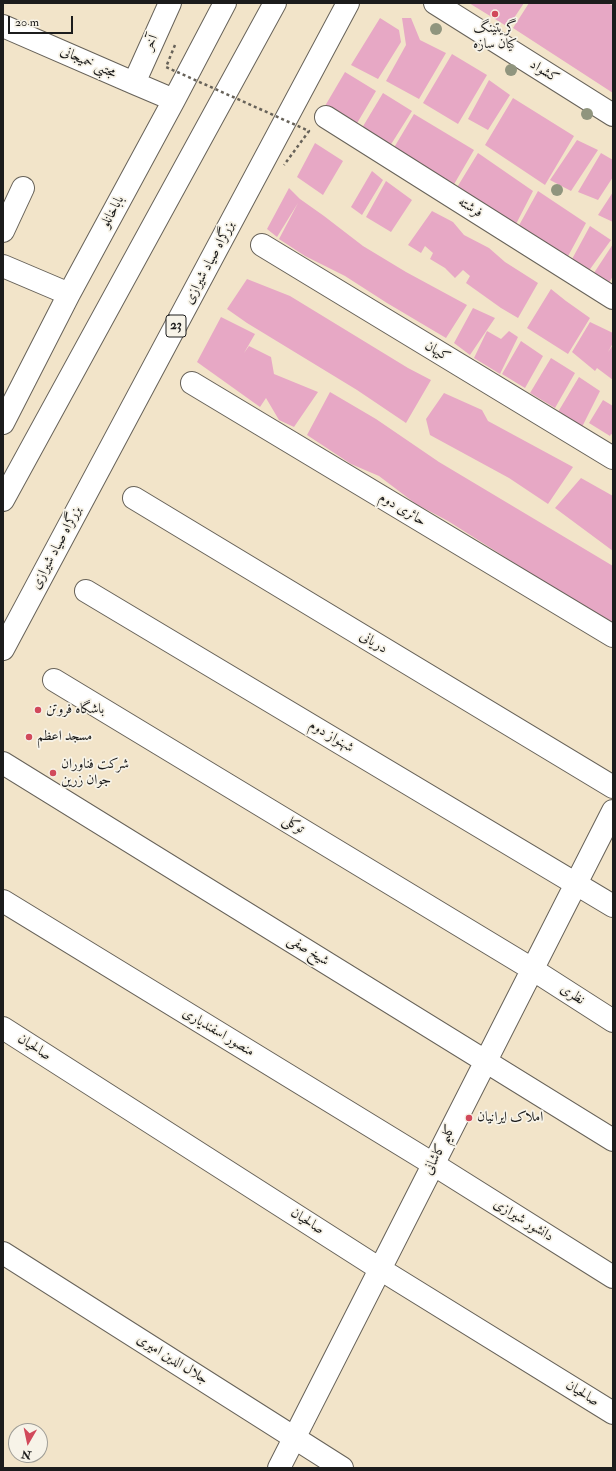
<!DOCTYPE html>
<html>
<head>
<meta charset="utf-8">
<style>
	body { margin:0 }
	#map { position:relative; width:616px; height:1471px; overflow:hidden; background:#f2e4c9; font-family:"IM FELL Double Pica",serif }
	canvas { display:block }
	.frame { position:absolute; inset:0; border:4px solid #1c1c1c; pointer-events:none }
	.north { position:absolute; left:8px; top:1423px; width:40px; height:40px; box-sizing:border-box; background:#f7f3e8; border:1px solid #9f9d96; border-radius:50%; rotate:189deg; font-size:11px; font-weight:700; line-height:16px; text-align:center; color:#1c1c1c }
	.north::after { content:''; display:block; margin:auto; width:14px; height:18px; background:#d1495b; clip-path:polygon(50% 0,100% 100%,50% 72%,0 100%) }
	.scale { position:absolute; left:8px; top:16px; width:65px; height:18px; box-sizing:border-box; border:2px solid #1c1c1c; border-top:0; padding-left:5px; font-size:12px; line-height:14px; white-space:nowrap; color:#1c1c1c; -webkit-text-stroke:3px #f7f3e8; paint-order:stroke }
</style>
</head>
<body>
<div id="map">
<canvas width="616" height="1471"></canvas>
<div class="frame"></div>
<div class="north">N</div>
<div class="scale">20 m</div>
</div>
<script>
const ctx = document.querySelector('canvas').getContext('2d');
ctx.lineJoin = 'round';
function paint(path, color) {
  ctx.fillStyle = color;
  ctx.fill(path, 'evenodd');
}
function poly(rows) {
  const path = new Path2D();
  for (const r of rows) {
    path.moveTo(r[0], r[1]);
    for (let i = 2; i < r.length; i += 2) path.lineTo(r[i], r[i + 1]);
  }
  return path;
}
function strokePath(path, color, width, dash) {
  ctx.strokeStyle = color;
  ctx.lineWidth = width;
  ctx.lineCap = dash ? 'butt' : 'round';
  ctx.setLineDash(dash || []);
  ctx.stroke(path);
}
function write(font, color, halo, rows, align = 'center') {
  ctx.font = font + ' "IM FELL Double Pica",Amiri,serif';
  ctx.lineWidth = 3.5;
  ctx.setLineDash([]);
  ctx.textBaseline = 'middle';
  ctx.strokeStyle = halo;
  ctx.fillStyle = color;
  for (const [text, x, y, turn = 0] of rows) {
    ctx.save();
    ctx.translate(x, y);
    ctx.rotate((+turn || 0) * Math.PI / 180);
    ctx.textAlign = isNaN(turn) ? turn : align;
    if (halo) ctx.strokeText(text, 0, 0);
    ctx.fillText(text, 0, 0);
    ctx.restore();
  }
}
const building = poly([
	[469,3,524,3,508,27],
	[529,3,608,3,613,6,613,93,513,28],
	[380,18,399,30,401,42,378,79,351,65],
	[402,18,411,18,420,40,446,53,419,99,386,81,406,45],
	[452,54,487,75,458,124,423,103],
	[345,72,376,91,356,125,325,106],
	[489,80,510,95,488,130,468,119],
	[383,93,412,111,390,146,362,128],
	[513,98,574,136,545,185,485,145],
	[414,114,474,150,453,186,392,151],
	[577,140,598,150,571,191,550,180],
	[315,143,343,161,323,195,297,177],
	[478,153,533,191,516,224,456,189],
	[601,153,613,160,613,177,598,200,578,192],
	[372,171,383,180,362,215,351,207],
	[386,181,412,200,391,232,366,217],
	[289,188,300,199,324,216,363,246,406,272,467,305,446,338,387,303,345,276,305,256,279,239,298,203,277,237,267,229],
	[538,191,586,223,566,260,517,229],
	[613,192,613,222,598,215],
	[432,211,453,222,464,235,489,248,505,262,538,283,518,318,501,308,466,283,470,276,463,270,455,278,445,268,430,259,433,253,425,246,421,253,408,245],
	[590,226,611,240,588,272,571,261],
	[613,244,613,276,607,286,592,276],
	[247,279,290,296,408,368,431,380,406,423,357,390,247,323,227,309],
	[551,289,566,301,590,318,568,354,527,328],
	[473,308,495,318,470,355,454,343],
	[221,317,255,334,244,353,249,346,271,357,274,374,318,392,294,427,279,420,266,398,260,407,197,362],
	[590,322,613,333,613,343,608,352,613,345,613,380,597,368,595,371,572,352],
	[487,331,501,339,509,331,518,337,500,374,474,358],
	[521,341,543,356,525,388,502,374],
	[551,358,575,373,555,408,530,393],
	[579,377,600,391,582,427,558,412],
	[330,392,376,419,439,462,613,566,613,624,548,589,527,571,448,521,416,504,379,476,351,464,307,435],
	[444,393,482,410,488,421,573,467,548,504,509,478,430,435,426,419],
	[603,400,613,406,613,435,611,434,610,436,589,423],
	[581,478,613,496,613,551,555,508]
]);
const street = poly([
	[435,3,613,115],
	[3,26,134,83,174,100],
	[134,83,170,3],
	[326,117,613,298],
	[3,231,23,188],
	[262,245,613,458],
	[3,266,69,294],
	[192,383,613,636],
	[3,423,69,294,174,100,225,3],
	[134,498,613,787],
	[86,591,613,906],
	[54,680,532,969,613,1021],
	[3,763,613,1140],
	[3,901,433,1164,613,1277],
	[3,1028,380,1269,613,1413],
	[3,1253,342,1468],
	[279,1468,613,811]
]);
const highway = poly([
	[3,500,275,3],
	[3,649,348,3]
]);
const pathBridge = poly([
	[175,45,166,67,309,131,284,165]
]);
const trees = [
	[436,29],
	[511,70],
	[587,114],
	[557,190]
];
const markers = [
	[495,14,4,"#d1495b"],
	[38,710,4,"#d1495b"],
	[29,737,4,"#d1495b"],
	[53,773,4,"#d1495b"],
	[469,1118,4,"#d1495b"]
];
const shields = [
	[176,326,20]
];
const shieldNames = [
	["23",176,326]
];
const poiNames = [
	["گریتینگ",495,29,"center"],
	["کیان سازه",495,45,"center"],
	["باشگاه فروتن",46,710],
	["مسجد اعظم",37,737],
	["شرکت فناوران",61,765],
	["جوان زرین",61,781],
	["املاک ایرانیان",477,1118]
];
const streetNames = [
	["آخر",152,43,-66],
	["مجتبی خمیجانی",88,63,24],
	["کشواد",544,72,32],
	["فرشته",470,208,32],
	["باباخانلو",113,212,-62],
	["بزرگراه صیاد شیرازی",210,263,-62],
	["کیهان",437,352,31],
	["حائری دوم",402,510,31],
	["بزرگراه صیاد شیرازی",57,548,-62],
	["دریانی",373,643,31],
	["شهنواز دوم",331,737,31],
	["توکلی",293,825,31],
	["شیخ صفی",308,951,32],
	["نظری",572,995,33],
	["منصور اسفندیاری",218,1033,31],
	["صالحیان",34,1048,33],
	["کلیم کاشانی",440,1150,-63],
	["دانشور شیرازی",523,1221,32],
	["صالحیان",307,1222,33],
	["جلال الدین امیری",172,1360,32],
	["صالحیان",582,1394,32]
];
paint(building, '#e7a8c5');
strokePath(street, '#676259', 24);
strokePath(highway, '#676259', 24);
strokePath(street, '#fff', 22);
strokePath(highway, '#fff', 22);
strokePath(pathBridge, '#676259', 2.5, [3, 3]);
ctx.fillStyle = '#90957e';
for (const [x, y] of trees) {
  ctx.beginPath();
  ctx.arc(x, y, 6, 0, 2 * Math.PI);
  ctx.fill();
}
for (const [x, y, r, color] of markers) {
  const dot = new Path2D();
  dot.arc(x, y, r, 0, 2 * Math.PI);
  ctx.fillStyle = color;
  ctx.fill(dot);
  strokePath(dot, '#f7f3e8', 1.5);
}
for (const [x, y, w] of shields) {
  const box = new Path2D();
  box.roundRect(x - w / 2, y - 11, w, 22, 3);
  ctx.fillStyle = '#f7f3e8';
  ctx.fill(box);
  strokePath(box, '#1c1c1c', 1);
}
write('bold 13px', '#1c1c1c', null, shieldNames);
write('14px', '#1c1c1c', '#f7f3e8', poiNames, 'left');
write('14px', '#1c1c1c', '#f7f3e8', streetNames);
</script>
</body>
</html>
